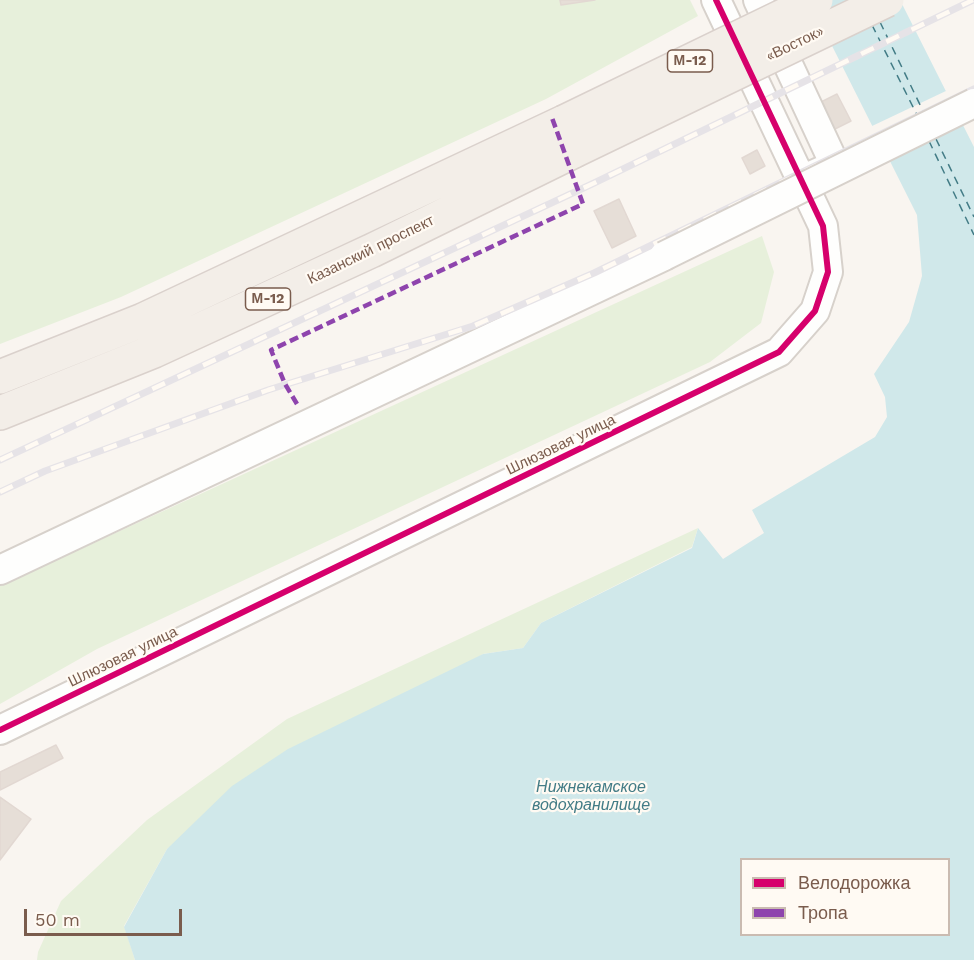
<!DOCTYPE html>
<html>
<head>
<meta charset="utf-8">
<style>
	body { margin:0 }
	#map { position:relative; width:974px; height:960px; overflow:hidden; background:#f9f5f0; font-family:"Work Sans",sans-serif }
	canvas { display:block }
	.legend { position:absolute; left:740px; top:858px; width:210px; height:78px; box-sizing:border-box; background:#fffaf3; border:2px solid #cabbb1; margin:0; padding:8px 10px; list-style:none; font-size:18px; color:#7a5c4d }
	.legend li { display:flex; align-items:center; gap:12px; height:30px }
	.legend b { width:30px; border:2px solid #cabbb1 }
	.scale { position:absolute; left:24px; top:909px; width:158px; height:27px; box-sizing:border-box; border:3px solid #7a5c4d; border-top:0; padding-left:8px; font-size:18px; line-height:21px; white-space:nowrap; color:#7a5c4d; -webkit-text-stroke:4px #fffaf3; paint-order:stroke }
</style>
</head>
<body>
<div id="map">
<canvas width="974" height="960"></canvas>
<ul class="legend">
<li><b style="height:8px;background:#d6006c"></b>Велодорожка</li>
<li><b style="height:8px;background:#8e44ad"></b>Тропа</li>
</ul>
<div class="scale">50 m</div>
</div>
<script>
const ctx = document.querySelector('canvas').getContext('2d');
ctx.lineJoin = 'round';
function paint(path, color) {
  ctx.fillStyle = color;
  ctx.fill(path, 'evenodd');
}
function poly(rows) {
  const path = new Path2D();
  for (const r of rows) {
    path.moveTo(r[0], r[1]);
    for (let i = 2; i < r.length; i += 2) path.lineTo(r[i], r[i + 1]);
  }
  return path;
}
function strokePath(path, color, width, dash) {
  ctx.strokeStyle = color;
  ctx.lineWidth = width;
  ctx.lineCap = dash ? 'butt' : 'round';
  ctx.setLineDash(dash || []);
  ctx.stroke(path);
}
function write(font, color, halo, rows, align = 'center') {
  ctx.font = font + ' "Work Sans",sans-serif';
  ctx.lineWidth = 4.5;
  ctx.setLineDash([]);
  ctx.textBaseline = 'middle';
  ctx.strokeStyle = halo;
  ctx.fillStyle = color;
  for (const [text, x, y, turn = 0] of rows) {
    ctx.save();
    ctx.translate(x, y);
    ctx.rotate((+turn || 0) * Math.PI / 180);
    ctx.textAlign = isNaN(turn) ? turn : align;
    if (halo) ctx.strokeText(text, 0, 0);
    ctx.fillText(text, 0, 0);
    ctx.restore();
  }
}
const green = poly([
	[0,0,690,0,698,16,546,99,121,297,0,344],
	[762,236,774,272,761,323,710,362,97,649,0,704,0,586],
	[698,528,692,547,541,623,523,648,483,654,167,849,124,926,135,960,37,960,38,952,61,901,147,820,287,719]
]);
const water = poly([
	[809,0,900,0,974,147,974,960,135,960,124,927,167,849,232,786,288,749,483,654,523,648,541,623,692,548,698,528,723,559,764,533,752,510,875,437,887,417,885,397,874,374,909,322,922,276,917,215],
	[742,860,948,860,948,934,742,934]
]);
const pier = poly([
	[948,90,962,118,884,155,870,127]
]);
const ferry = poly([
	[880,22,924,113],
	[872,25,917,115],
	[936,139,974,217],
	[929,141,974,235]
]);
const building = poly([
	[560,0,595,0,561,5,560,0],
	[837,94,851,121,829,132,815,105,837,94],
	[757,150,765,166,750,174,742,158,757,150],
	[619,199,636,236,612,248,594,211,619,199],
	[56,745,63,758,0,790,0,772,56,745],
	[0,797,31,819,0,860,0,797]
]);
const minor = poly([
	[758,0,835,165,806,178],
	[0,570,664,256],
	[0,730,779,352,815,311,828,272,823,226,716,0]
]);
const major = poly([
	[0,377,143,320,564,122],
	[0,413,154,351,371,251,574,151]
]);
const rail = poly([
	[0,460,592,184,973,0],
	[0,492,45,471,268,390,473,326,594,273,974,89]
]);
const minorBridge = poly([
	[664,256,974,103]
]);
const majorBridge = poly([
	[564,122,816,0],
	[574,151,887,0]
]);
const quiet = poly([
	[297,404,285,384,271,350,583,204,551,115]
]);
const cycleway = poly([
	[0,730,779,352,815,311,828,272,823,226,716,0]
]);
const shields = [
	[690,61,45],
	[268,299,45]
];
const shieldNames = [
	["М-12",690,61],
	["М-12",268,299]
];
const streetNames = [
	["«Восток»",795,44,-26],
	["Казанский проспект",371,250,-26],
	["Шлюзовая улица",561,445,-26],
	["Шлюзовая улица",123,657,-26]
];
const waterNames = [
	["Нижнекамское",591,787],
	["водохранилище",591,805]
];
paint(green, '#e7f0db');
paint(water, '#d0e8ea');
paint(pier, '#f9f5f0');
strokePath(ferry, '#437c86', 1.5, [8, 6]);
paint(building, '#e6ded7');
strokePath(building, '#e2d8d2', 1.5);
strokePath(minor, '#d7d1cb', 32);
strokePath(major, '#dad1cc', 36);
strokePath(minor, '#fefefd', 28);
strokePath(major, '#f3eee8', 33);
strokePath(rail, '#e6e3e7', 7);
strokePath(rail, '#fffaf3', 4.5, [14]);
strokePath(minorBridge, '#d7d1cb', 32, []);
strokePath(majorBridge, '#dad1cc', 36, []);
strokePath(minorBridge, '#fefefd', 28);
strokePath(majorBridge, '#f3eee8', 33);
strokePath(quiet, '#8e44ad', 4.5, [9, 4.5]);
strokePath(cycleway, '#d6006c', 6);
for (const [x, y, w] of shields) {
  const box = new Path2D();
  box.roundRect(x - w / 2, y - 11, w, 22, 4.5);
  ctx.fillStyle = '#fffaf3';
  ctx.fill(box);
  strokePath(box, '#7a5c4d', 1.5);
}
write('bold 14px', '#7a5c4d', null, shieldNames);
write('15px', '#7a5c4d', '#fffaf3', streetNames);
write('italic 16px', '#437c86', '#fffaf3', waterNames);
</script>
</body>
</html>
